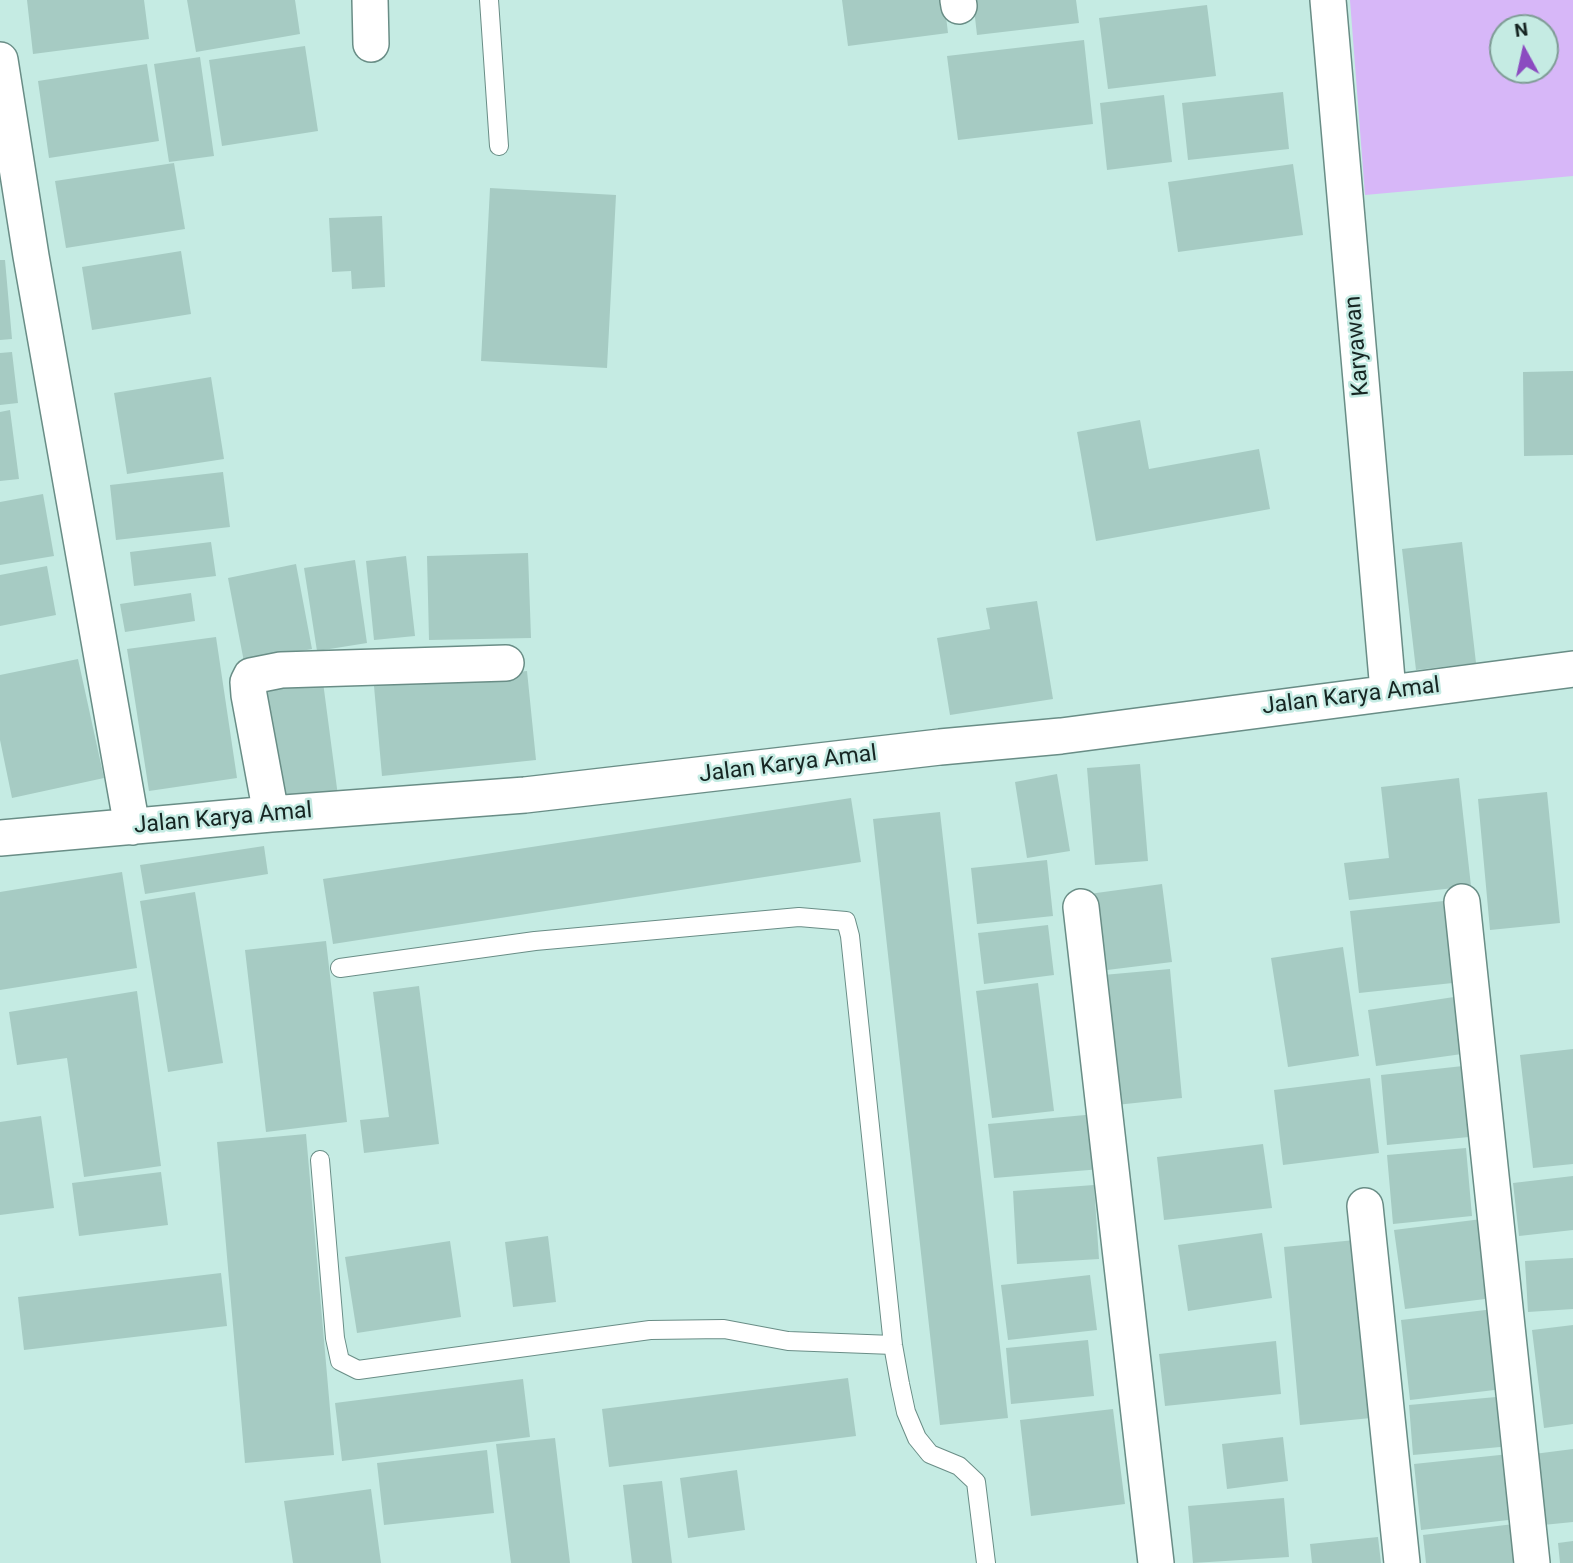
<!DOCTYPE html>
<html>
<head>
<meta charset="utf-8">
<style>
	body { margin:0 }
	#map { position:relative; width:1573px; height:1563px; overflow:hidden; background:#c5ebe3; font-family:Roboto,sans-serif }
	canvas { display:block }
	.north { position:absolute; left:1489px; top:14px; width:70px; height:70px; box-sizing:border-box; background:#c5ebe3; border:2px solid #7f9c96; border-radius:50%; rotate:352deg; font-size:19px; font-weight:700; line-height:28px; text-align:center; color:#162522 }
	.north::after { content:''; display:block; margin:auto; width:24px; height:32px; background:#8b4bc0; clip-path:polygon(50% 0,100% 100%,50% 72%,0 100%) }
</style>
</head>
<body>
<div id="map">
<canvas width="1573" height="1563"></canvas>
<div class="north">N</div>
</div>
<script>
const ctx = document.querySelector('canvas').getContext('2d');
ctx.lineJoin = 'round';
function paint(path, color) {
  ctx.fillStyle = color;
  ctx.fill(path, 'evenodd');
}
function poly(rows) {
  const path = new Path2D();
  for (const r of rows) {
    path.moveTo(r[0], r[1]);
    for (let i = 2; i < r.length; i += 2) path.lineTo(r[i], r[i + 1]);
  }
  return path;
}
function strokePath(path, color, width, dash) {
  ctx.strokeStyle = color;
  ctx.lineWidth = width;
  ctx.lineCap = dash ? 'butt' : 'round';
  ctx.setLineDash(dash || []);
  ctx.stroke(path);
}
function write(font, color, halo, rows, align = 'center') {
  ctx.font = font + ' Roboto,sans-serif';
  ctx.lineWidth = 5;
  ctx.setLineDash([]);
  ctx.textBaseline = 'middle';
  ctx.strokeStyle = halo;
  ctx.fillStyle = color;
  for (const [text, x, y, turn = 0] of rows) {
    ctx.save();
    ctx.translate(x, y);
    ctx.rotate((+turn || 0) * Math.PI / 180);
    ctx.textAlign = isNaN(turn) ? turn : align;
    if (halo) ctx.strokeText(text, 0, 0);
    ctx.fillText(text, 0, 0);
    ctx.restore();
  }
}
const green = poly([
	[1350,0,1573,0,1573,176,1365,195],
	[1503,28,1545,28,1545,70,1503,70]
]);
const building = poly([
	[27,0,144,0,149,39,33,54],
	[187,0,295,0,300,34,196,52],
	[842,0,944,0,948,33,848,46],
	[973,0,1076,0,1079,23,977,35],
	[1207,5,1216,76,1108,89,1099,18],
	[1084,40,1093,124,958,140,947,56],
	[305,46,318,131,222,146,209,60],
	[200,57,214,156,169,162,154,64],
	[147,64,159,141,49,158,38,81],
	[1283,92,1289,149,1188,160,1182,103],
	[1164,95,1172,162,1107,170,1100,103],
	[174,163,185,229,66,248,55,181],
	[1293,164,1303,235,1178,252,1168,182],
	[490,188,616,195,607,368,481,361],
	[382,216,385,287,352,289,351,271,332,272,329,218],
	[181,251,191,314,92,330,82,267],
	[0,260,5,260,12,339,0,340],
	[12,352,18,403,0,405,0,353],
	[1573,371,1573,455,1524,456,1523,372],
	[211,377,224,459,127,474,114,393],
	[10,410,19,479,0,481,0,412],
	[1140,420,1149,469,1259,449,1270,509,1096,541,1077,432],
	[223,472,230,527,116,540,110,485],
	[43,494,54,556,0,565,0,502],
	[211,542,216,576,134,586,130,552],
	[1462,542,1476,663,1416,670,1402,549],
	[528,553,531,638,429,640,427,556],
	[406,556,415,636,374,640,366,561],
	[355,560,367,643,317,651,304,568],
	[296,564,312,649,244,662,228,578],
	[47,566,56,615,0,626,0,575],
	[191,593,195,621,125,632,120,604],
	[1037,601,1053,699,950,715,937,638,990,629,986,608],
	[216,637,237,778,149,791,127,649],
	[78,659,104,778,12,798,0,740,0,675],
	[527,671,536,760,382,776,374,686],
	[323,682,338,796,282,803,266,690],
	[1140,764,1148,861,1095,865,1087,768],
	[1057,774,1070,851,1027,858,1015,782],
	[1459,778,1471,886,1349,900,1344,863,1389,858,1381,787],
	[1547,792,1560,923,1490,930,1478,799],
	[851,798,861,862,333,944,323,879],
	[940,812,1008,1418,940,1425,873,819],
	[264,846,268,874,145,894,140,865],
	[1047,860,1053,916,977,924,971,868],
	[122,872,137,968,0,990,0,892],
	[1162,884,1172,962,1099,971,1089,894],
	[195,892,223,1063,168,1072,140,901],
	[1453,900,1462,982,1359,993,1350,911],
	[1048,925,1054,975,984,984,978,933],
	[326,941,347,1122,266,1132,245,950],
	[1343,947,1359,1056,1288,1067,1271,958],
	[1170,969,1182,1098,1116,1105,1103,975],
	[1038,983,1054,1111,992,1118,976,991],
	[419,986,439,1144,364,1153,360,1120,389,1117,373,992],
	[137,991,161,1166,84,1177,67,1058,17,1065,9,1012],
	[1454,997,1462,1054,1376,1066,1368,1010],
	[1573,1049,1573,1164,1533,1168,1520,1055],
	[1463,1066,1469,1137,1387,1145,1381,1075],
	[1370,1078,1379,1153,1283,1165,1274,1090],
	[1096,1114,1101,1169,994,1178,988,1124],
	[41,1116,54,1208,0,1215,0,1122],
	[306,1134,334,1455,245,1463,217,1142],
	[1263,1144,1272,1208,1164,1220,1157,1157],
	[1466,1148,1472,1216,1393,1224,1387,1155],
	[161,1172,168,1225,79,1236,72,1183],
	[1573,1176,1573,1230,1519,1236,1513,1183],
	[1094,1185,1099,1259,1017,1264,1013,1191],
	[1482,1219,1493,1298,1405,1309,1394,1230],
	[1262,1233,1272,1298,1188,1311,1178,1245],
	[548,1236,556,1302,513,1307,505,1242],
	[1355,1240,1371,1418,1300,1425,1284,1247],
	[450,1241,461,1317,357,1333,345,1257],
	[1573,1258,1573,1309,1528,1312,1525,1261],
	[221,1273,227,1326,24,1350,18,1297],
	[1090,1275,1097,1330,1008,1340,1001,1285],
	[1494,1309,1503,1389,1410,1400,1401,1320],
	[1573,1325,1573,1424,1544,1428,1532,1330],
	[1088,1340,1094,1396,1011,1404,1006,1348],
	[1276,1341,1281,1394,1165,1406,1159,1354],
	[848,1378,856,1436,609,1467,602,1409],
	[523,1379,530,1437,342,1461,335,1403],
	[1507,1396,1511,1446,1413,1455,1409,1405],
	[1113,1409,1125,1504,1031,1516,1020,1420],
	[1283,1437,1288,1481,1227,1489,1222,1444],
	[555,1438,570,1563,511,1563,496,1444],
	[1573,1449,1573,1522,1543,1525,1534,1454],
	[487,1450,494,1513,384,1525,377,1463],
	[1519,1453,1526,1518,1421,1530,1414,1464],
	[737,1470,745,1530,688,1538,680,1478],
	[662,1481,672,1563,632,1563,623,1485],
	[371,1489,381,1563,293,1563,284,1501],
	[1284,1498,1289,1557,1193,1563,1188,1506],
	[1522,1523,1527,1563,1426,1563,1423,1535],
	[1378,1537,1381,1563,1312,1563,1310,1544],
	[1573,1541,1573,1563,1560,1563,1558,1543]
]);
const lane = poly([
	[489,0,499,146],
	[340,968,535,941,799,917,846,921,850,936,893,1345,900,1384,906,1412,917,1438,930,1454,959,1466,976,1482,986,1563],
	[320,1160,335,1338,340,1361,358,1370,650,1330,724,1329,788,1341,893,1345]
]);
const street = poly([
	[370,0,371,44],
	[958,0,959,6],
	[1328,0,1388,691],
	[0,60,31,256,132,827],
	[271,814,249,695,248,682,251,676,281,670,506,663],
	[0,838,271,814,525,795,940,747,1061,736,1573,669],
	[1462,902,1532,1563],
	[1081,907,1156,1563],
	[1365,1206,1402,1563]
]);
const streetNames = [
	["Karyawan",1358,346,-95],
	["Jalan Karya Amal",1351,697,-7],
	["Jalan Karya Amal",788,765,-7],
	["Jalan Karya Amal",223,819,-5]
];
paint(green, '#d7b7f8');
paint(building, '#a6cbc3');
strokePath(lane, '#698d86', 20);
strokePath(street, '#698d86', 38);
strokePath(lane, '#fff', 18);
strokePath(street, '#fff', 35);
write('23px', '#162522', '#c5ebe3', streetNames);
</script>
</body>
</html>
